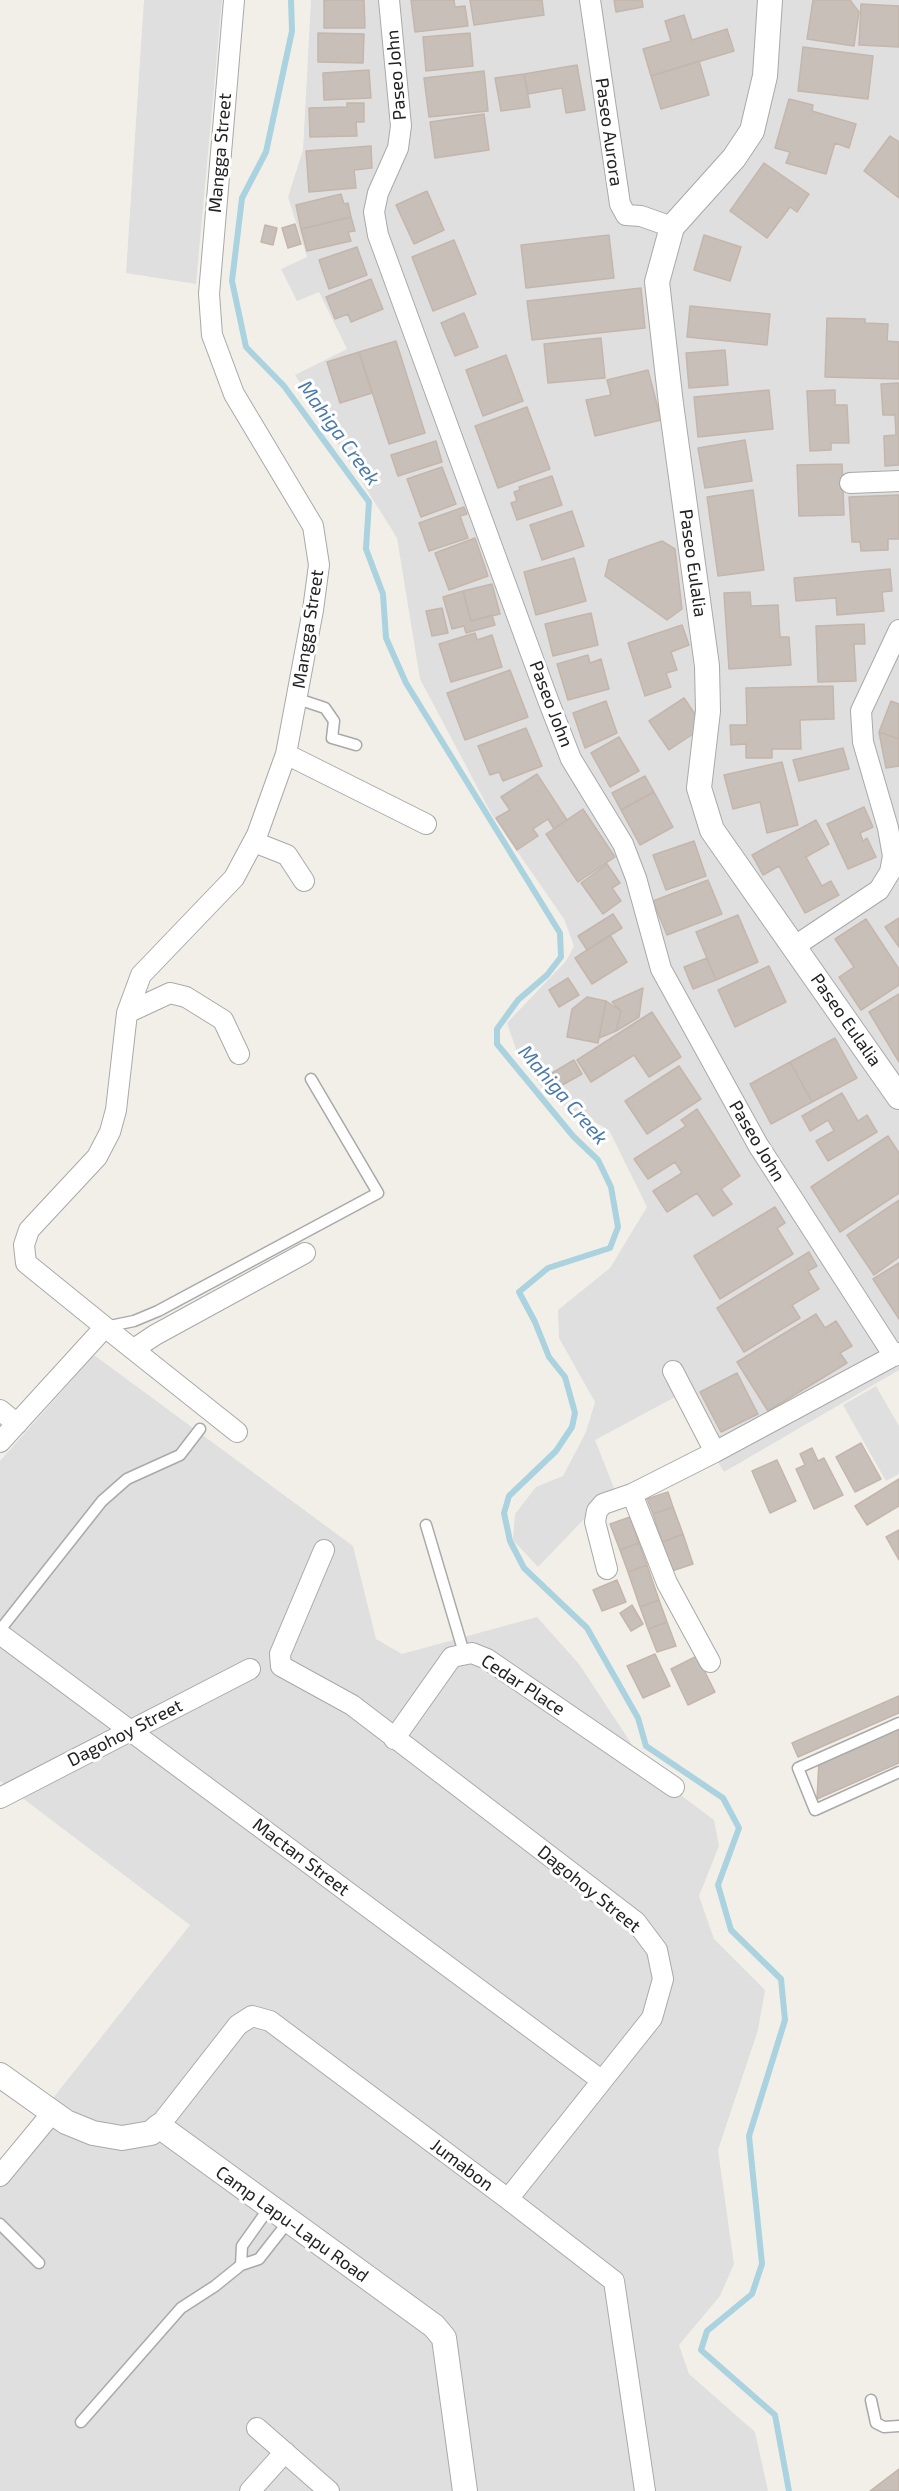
<!DOCTYPE html>
<html>
<head>
<meta charset="utf-8">
<style>
	body { margin:0 }
	canvas { display:block; background:#f2efe9 }
</style>
</head>
<body>
<canvas width="899" height="2491"></canvas>
<script>
const ctx = document.querySelector('canvas').getContext('2d');
ctx.lineJoin = 'round';
function paint(path, color) {
  ctx.fillStyle = color;
  ctx.fill(path, 'evenodd');
}
function poly(rows) {
  const path = new Path2D();
  for (const r of rows) {
    path.moveTo(r[0], r[1]);
    for (let i = 2; i < r.length; i += 2) path.lineTo(r[i], r[i + 1]);
  }
  return path;
}
function strokePath(path, color, width, dash) {
  ctx.strokeStyle = color;
  ctx.lineWidth = width;
  ctx.lineCap = dash ? 'butt' : 'round';
  ctx.setLineDash(dash || []);
  ctx.stroke(path);
}
function write(font, color, halo, rows, align = 'center') {
  ctx.font = font + ' "Exo 2",sans-serif';
  ctx.lineWidth = 6;
  ctx.setLineDash([]);
  ctx.textBaseline = 'middle';
  ctx.strokeStyle = halo;
  ctx.fillStyle = color;
  for (const [text, x, y, turn = 0] of rows) {
    ctx.save();
    ctx.translate(x, y);
    ctx.rotate((+turn || 0) * Math.PI / 180);
    ctx.textAlign = isNaN(turn) ? turn : align;
    if (halo) ctx.strokeText(text, 0, 0);
    ctx.fillText(text, 0, 0);
    ctx.restore();
  }
}
const residential = poly([
	[144,0,222,0,196,284,126,273],
	[311,0,899,0,899,1370,724,1472,677,1396,595,1440,614,1488,538,1567,513,1540,515,1514,536,1487,563,1476,586,1432,595,1402,559,1338,558,1310,610,1268,647,1207,609,1130,548,1096,517,1052,507,1023,566,961,574,946,564,919,492,815,420,679,397,538,295,375,347,349,319,292,297,301,281,269,307,257,288,197,303,150],
	[94,1355,353,1546,376,1639,402,1654,537,1617,579,1664,650,1772,714,1820,719,1846,699,1896,714,1939,765,1990,758,2030,718,2150,734,2264,720,2296,679,2345,689,2374,755,2432,768,2491,0,2491,0,2165,190,1925,0,1781,0,1461],
	[876,1386,899,1426,899,1474,886,1481,843,1405]
]);
const stream = poly([
	[291,0,292,31,266,152,242,198,232,281,246,347,284,386,369,502,366,549,383,594,386,638,406,683,560,933,561,957,547,975,518,1000,497,1029,497,1044,573,1136,598,1160,611,1187,618,1227,610,1248,548,1268,519,1292,535,1322,549,1357,565,1377,575,1413,572,1427,556,1451,509,1496,504,1513,510,1541,524,1568,587,1628,638,1718,646,1746,723,1798,739,1828,718,1885,731,1930,781,1979,785,2020,749,2136,762,2264,752,2294,707,2331,701,2350,775,2415,789,2491]
]);
const building = poly([
	[324,0,364,0,365,28,324,28,324,0],
	[411,0,454,0,455,7,465,6,468,26,415,32,411,0],
	[470,0,542,0,544,15,474,25,470,0],
	[614,0,642,0,643,7,616,12,614,0],
	[813,0,850,0,859,12,854,46,807,39,813,0],
	[861,4,899,6,899,47,859,45,861,4],
	[684,15,692,40,727,29,734,51,651,76,643,49,671,41,665,21,684,15],
	[318,33,364,34,363,63,318,62,318,33],
	[470,33,473,66,426,71,423,37,470,33],
	[803,47,873,56,868,99,798,91,803,47],
	[699,61,709,95,661,109,651,76,699,61],
	[577,65,585,110,566,113,562,88,528,94,524,74,577,65],
	[369,70,371,98,324,100,323,73,369,70],
	[484,71,488,111,429,117,424,78,484,71],
	[524,74,530,107,501,111,495,78,524,74],
	[789,99,813,105,812,111,856,124,849,148,835,143,826,174,786,163,790,152,775,148,789,99],
	[347,103,364,103,364,122,356,122,357,136,310,137,309,108,347,107,347,103],
	[484,114,489,150,435,158,430,122,484,114],
	[890,136,899,142,899,198,864,171,890,136],
	[371,146,372,168,354,170,356,188,309,192,306,151,371,146],
	[764,163,809,194,797,212,790,207,767,238,730,211,764,163],
	[427,191,444,230,414,244,396,205,427,191],
	[341,194,344,204,348,203,351,217,301,229,296,205,341,194],
	[351,217,355,231,348,232,351,241,307,251,301,229,351,217],
	[295,224,301,244,288,248,282,228,295,224],
	[265,225,277,228,273,245,261,242,265,225],
	[609,235,614,278,526,288,521,245,609,235],
	[704,235,741,247,730,281,694,270,704,235],
	[454,240,476,294,433,311,412,257,454,240],
	[357,247,367,275,329,289,319,260,357,247],
	[371,279,383,309,351,322,348,314,335,319,326,297,371,279],
	[641,288,645,328,532,340,527,301,641,288],
	[690,306,770,314,767,345,687,337,690,306],
	[464,313,478,347,455,356,441,323,464,313],
	[827,318,865,319,865,323,888,324,887,341,899,342,899,379,825,377,827,318],
	[601,338,605,378,548,383,544,344,601,338],
	[396,341,425,433,389,444,359,352,396,341],
	[725,350,728,385,689,388,686,353,725,350],
	[359,352,372,393,340,403,327,362,359,352],
	[506,355,523,401,483,416,466,370,506,355],
	[648,370,661,420,595,436,586,400,611,395,607,380,648,370],
	[899,383,899,465,885,466,884,436,896,435,895,415,883,415,881,384,899,383],
	[769,390,773,429,698,437,694,397,769,390],
	[835,390,835,405,847,405,849,443,831,443,831,450,810,451,807,391,835,390],
	[527,407,550,469,498,488,475,426,527,407],
	[745,440,752,481,705,488,698,448,745,440],
	[436,441,442,462,398,476,391,455,436,441],
	[842,464,844,515,799,516,797,465,842,464],
	[442,467,456,504,421,517,407,479,442,467],
	[552,476,562,505,517,520,511,503,517,501,514,492,520,490,519,487,552,476],
	[753,490,764,570,718,576,707,497,753,490],
	[899,495,899,539,888,539,888,550,861,551,860,542,852,542,849,497,899,495],
	[464,507,467,514,460,516,468,538,429,551,419,523,464,507],
	[572,511,584,546,542,560,530,525,572,511],
	[475,538,488,576,449,590,435,553,475,538],
	[662,541,675,549,682,609,667,620,605,576,609,560,662,541],
	[574,558,586,601,536,615,524,572,574,558],
	[890,569,892,591,882,592,884,611,837,615,836,598,796,601,794,578,890,569],
	[492,584,500,614,471,621,463,591,492,584],
	[463,591,471,621,492,615,495,625,466,633,464,626,452,629,443,597,463,591],
	[750,592,751,606,778,605,780,637,789,637,791,665,729,669,724,593,750,592],
	[442,608,448,633,432,636,426,611,442,608],
	[591,613,598,645,553,656,545,624,591,613],
	[864,624,865,644,854,644,856,681,818,682,816,626,864,624],
	[682,625,689,645,671,652,677,670,666,673,671,687,645,696,628,643,682,625],
	[475,633,477,640,492,635,502,667,451,682,439,644,475,633],
	[588,655,590,663,601,659,609,689,568,700,557,664,588,655],
	[510,670,528,717,465,740,447,693,510,670],
	[833,686,834,719,800,720,801,749,772,749,772,758,746,758,746,744,731,745,730,725,747,725,746,688,833,686],
	[684,698,697,717,693,734,669,750,649,721,684,698],
	[606,701,617,733,585,748,573,713,606,701],
	[891,701,899,704,899,739,879,732,891,701],
	[526,728,542,766,503,781,499,772,490,775,478,746,526,728],
	[879,732,899,739,899,766,886,768,879,732],
	[619,737,639,771,610,787,591,753,619,737],
	[843,748,849,769,799,781,793,760,843,748],
	[782,762,798,825,767,833,760,802,733,809,724,775,782,762],
	[537,774,567,820,554,829,548,819,533,829,538,836,517,850,496,818,510,810,501,797,537,774],
	[645,776,654,792,621,810,612,793,645,776],
	[654,792,673,827,640,845,621,810,654,792],
	[864,807,873,827,860,833,863,841,867,838,876,857,848,869,827,824,864,807],
	[583,809,615,857,578,882,546,834,583,809],
	[816,820,829,844,806,857,822,886,831,881,839,895,805,913,779,866,763,875,752,855,816,820],
	[694,841,706,876,666,890,653,855,694,841],
	[607,864,620,883,612,888,621,901,603,914,581,883,607,864],
	[708,880,722,914,667,935,653,901,708,880],
	[613,914,622,928,587,950,578,936,613,914],
	[738,915,758,962,716,980,696,932,738,915],
	[899,918,899,947,885,927,899,918],
	[866,919,899,969,899,985,861,1010,839,977,854,967,835,939,866,919],
	[610,935,627,962,592,984,575,958,610,935],
	[707,958,716,980,693,989,684,967,707,958],
	[769,966,786,1002,735,1027,718,990,769,966],
	[568,978,579,995,559,1007,549,990,568,978],
	[643,988,639,1017,616,1031,621,1011,612,1002,643,988],
	[899,994,899,1062,869,1012,899,994],
	[587,997,606,1001,598,1043,567,1037,572,1009,587,997],
	[606,1001,621,1011,616,1031,599,1038,606,1001],
	[652,1012,681,1057,649,1077,634,1055,591,1082,577,1060,652,1012],
	[835,1038,857,1078,812,1102,790,1062,835,1038],
	[574,1060,582,1074,550,1092,542,1079,574,1060],
	[790,1062,812,1102,771,1124,750,1084,790,1062],
	[679,1066,701,1099,647,1134,625,1101,679,1066],
	[842,1093,858,1121,867,1115,877,1132,828,1161,816,1141,834,1131,828,1120,810,1131,802,1116,842,1093],
	[697,1109,740,1176,721,1189,732,1204,713,1216,697,1193,667,1212,653,1191,682,1173,675,1162,648,1179,634,1159,686,1126,681,1120,697,1109],
	[888,1136,899,1153,899,1193,840,1232,811,1187,888,1136],
	[899,1200,899,1257,874,1275,847,1235,899,1200],
	[775,1207,785,1223,777,1228,793,1254,720,1299,694,1256,775,1207],
	[809,1252,817,1266,808,1271,819,1289,792,1305,800,1318,744,1352,717,1308,809,1252],
	[899,1263,899,1319,873,1279,899,1263],
	[816,1314,825,1328,836,1321,852,1346,840,1353,847,1363,768,1411,737,1362,816,1314],
	[737,1373,758,1414,721,1432,700,1392,737,1373],
	[861,1443,881,1479,855,1492,836,1457,861,1443],
	[812,1448,818,1461,824,1458,843,1495,814,1509,796,1469,805,1465,800,1454,812,1448],
	[777,1460,796,1501,770,1513,752,1471,777,1460],
	[899,1479,899,1506,867,1525,855,1506,899,1479],
	[668,1492,673,1507,653,1514,647,1499,668,1492],
	[673,1507,683,1534,662,1542,653,1514,673,1507],
	[630,1517,639,1543,620,1550,610,1524,630,1517],
	[899,1530,899,1560,886,1537,899,1530],
	[683,1534,693,1564,672,1571,662,1542,683,1534],
	[639,1543,647,1565,628,1572,620,1550,639,1543],
	[647,1565,659,1600,640,1607,628,1572,647,1565],
	[617,1580,626,1602,602,1611,593,1590,617,1580],
	[659,1600,667,1622,648,1629,640,1607,659,1600],
	[632,1605,643,1624,631,1631,620,1613,632,1605],
	[667,1622,676,1646,657,1652,648,1629,667,1622],
	[655,1654,670,1686,643,1698,627,1666,655,1654],
	[697,1656,715,1692,688,1705,671,1669,697,1656],
	[899,1696,899,1713,798,1757,792,1743,899,1696],
	[899,1726,899,1763,817,1799,819,1761,899,1726],
	[899,2469,899,2491,870,2491,899,2469]
]);
const service = poly([
	[298,699,325,708,334,721,332,738,356,745],
	[105,1327,134,1321,158,1311,378,1193,311,1079],
	[426,1525,464,1653],
	[0,1630,102,1501,127,1479,180,1455,200,1429],
	[899,1723,798,1768,815,1810,899,1772],
	[0,2224,39,2263],
	[241,2265,242,2246,269,2208],
	[871,2400,876,2423,884,2427,899,2426],
	[81,2422,181,2308,215,2286,241,2265,259,2259,288,2222]
]);
const minor = poly([
	[389,0,401,126,398,148,378,193,374,212,378,235,548,700,571,759,623,844,636,878,661,969,758,1145,894,1356],
	[590,0,620,204,626,215,641,216,672,227],
	[850,483,899,481],
	[286,754,426,824],
	[254,842,287,855,304,881],
	[795,946,879,890,890,872,893,856,888,828,863,742,861,711,899,630],
	[127,1013,170,993,186,997,223,1020,239,1054],
	[105,1327,237,1432],
	[134,1349,155,1335,305,1253],
	[673,1371,715,1452],
	[0,1410,17,1424],
	[0,1442,105,1327,26,1263,24,1245,29,1230,97,1157,110,1132,116,1110,127,1013,141,975,234,878,257,835,286,754,313,610,319,565,313,526,234,394,212,335,209,294,234,0],
	[632,1494,667,1583,710,1662],
	[324,1550,280,1654,281,1666,352,1705,636,1922,657,1950,663,1979,652,2018,508,2199],
	[607,1569,595,1522,597,1511,603,1504,632,1494,715,1452,899,1353],
	[0,1634,601,2080],
	[394,1739,452,1657,472,1653,487,1659,674,1787],
	[0,1798,250,1669],
	[159,2126,238,2025,252,2016,270,2021,508,2199,614,2281,645,2491],
	[0,2176,52,2113],
	[257,2428,329,2491],
	[250,2491,285,2452]
]);
const tertiary = poly([
	[770,0,765,76,752,131,734,158,672,227,657,282,671,404,707,666,708,711,699,788,712,830,899,1097],
	[0,2075,66,2122,93,2133,122,2138,151,2133,159,2126,434,2326,444,2338,465,2491]
]);
const streetNames = [
	["Paseo John",396,75,-95],
	["Paseo Aurora",609,132,82],
	["Mangga Street",220,153,-85],
	["Paseo Eulalia",693,563,82],
	["Mangga Street",308,629,-81],
	["Paseo John",551,704,69],
	["Paseo Eulalia",846,1020,55],
	["Paseo John",757,1141,59],
	["Cedar Place",523,1685,33],
	["Dagohoy Street",125,1733,-27],
	["Mactan Street",301,1857,37],
	["Dagohoy Street",589,1889,39],
	["Jumabon",462,2165,37],
	["Camp Lapu-Lapu Road",292,2224,36]
];
const waterNames = [
	["Mahiga Creek",339,433,54],
	["Mahiga Creek",563,1095,49]
];
paint(residential, '#e0dfdf');
strokePath(stream, '#aad3df', 6);
paint(building, '#c7bfb8');
strokePath(building, '#c4b6ab', 1.5);
strokePath(service, '#a9a9a9', 13);
strokePath(minor, '#a9a9a9', 22);
strokePath(tertiary, '#a9a9a9', 26);
strokePath(service, '#fff', 10);
strokePath(minor, '#fff', 20);
strokePath(tertiary, '#fff', 24);
write('18px', '#222', '#fff', streetNames);
write('italic 20px', '#4a7aab', '#fff', waterNames);
</script>
</body>
</html>
